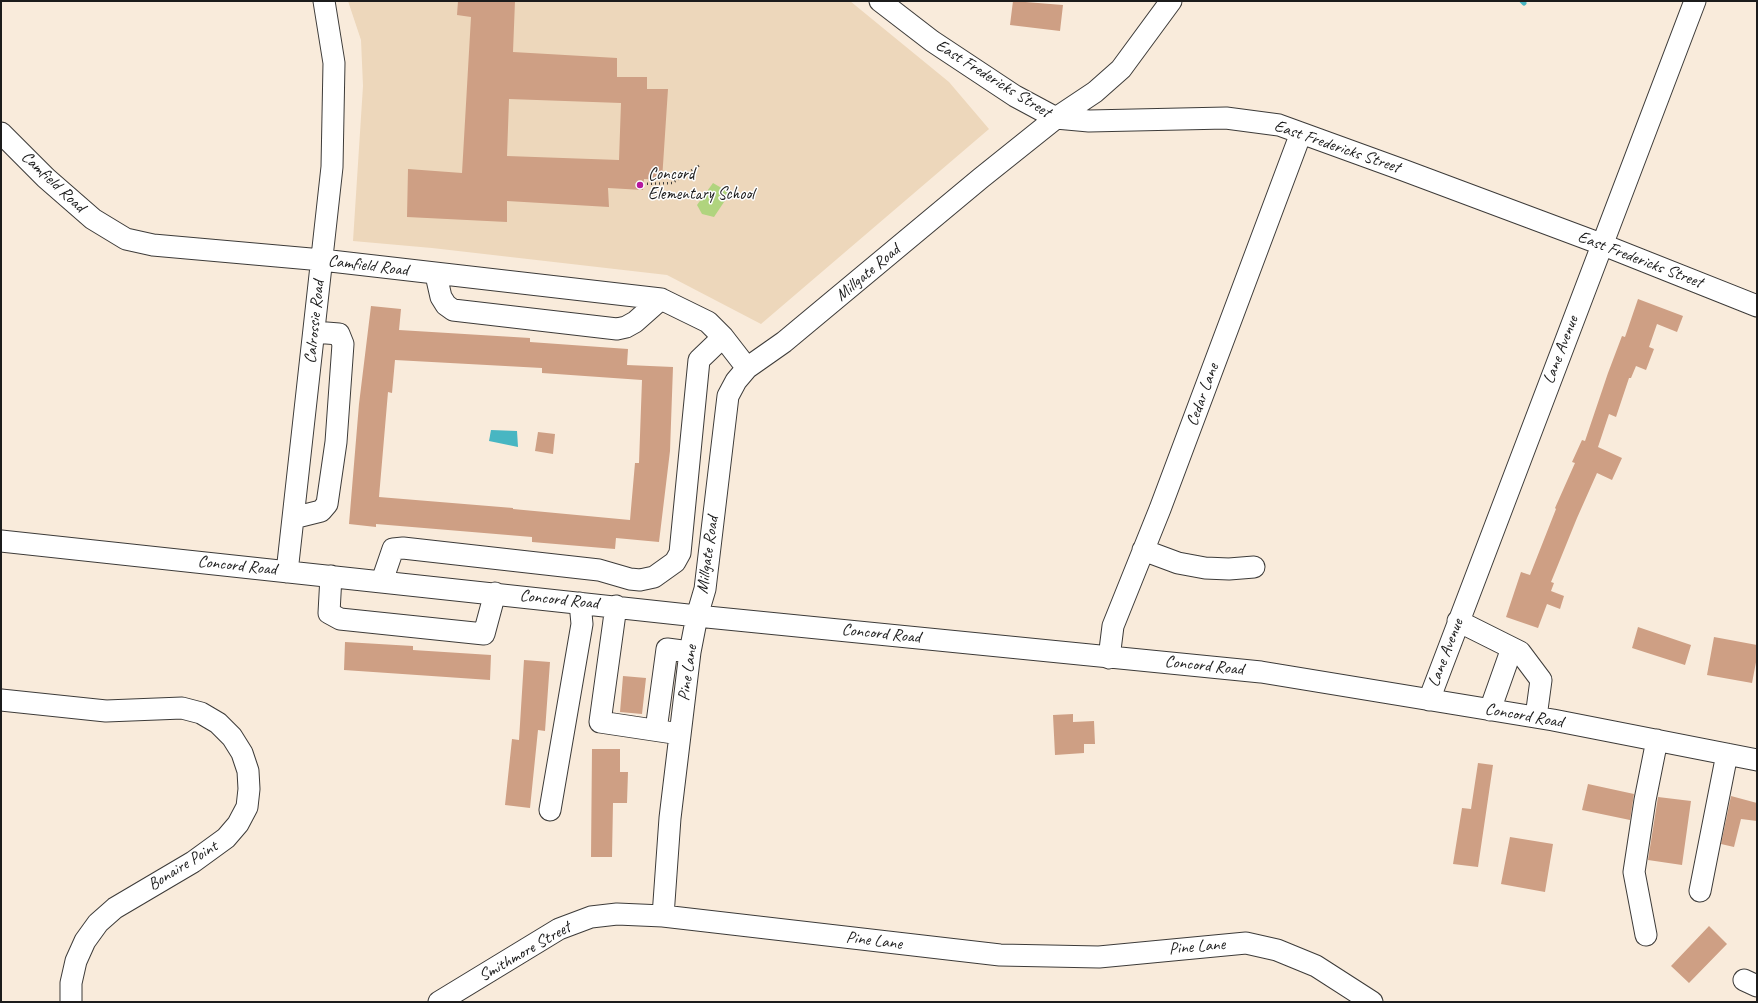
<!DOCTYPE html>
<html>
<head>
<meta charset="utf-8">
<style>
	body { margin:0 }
	#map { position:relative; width:1758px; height:1003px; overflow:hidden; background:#f9ebdb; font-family:Caveat,sans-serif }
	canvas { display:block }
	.frame { position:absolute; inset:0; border:2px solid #1c1c1c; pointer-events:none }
</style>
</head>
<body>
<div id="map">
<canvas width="1758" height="1003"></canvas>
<div class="frame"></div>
</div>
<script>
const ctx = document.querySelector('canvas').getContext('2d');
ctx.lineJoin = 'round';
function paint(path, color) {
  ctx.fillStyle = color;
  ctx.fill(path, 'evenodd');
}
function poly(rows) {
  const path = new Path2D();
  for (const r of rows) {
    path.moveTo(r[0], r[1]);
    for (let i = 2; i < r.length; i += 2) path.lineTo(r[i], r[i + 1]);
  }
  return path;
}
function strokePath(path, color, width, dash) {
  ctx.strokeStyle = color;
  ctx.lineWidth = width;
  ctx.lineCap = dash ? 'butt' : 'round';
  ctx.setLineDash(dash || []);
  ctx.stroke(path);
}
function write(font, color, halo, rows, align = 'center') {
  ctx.font = font + ' Caveat,sans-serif';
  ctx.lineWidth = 3;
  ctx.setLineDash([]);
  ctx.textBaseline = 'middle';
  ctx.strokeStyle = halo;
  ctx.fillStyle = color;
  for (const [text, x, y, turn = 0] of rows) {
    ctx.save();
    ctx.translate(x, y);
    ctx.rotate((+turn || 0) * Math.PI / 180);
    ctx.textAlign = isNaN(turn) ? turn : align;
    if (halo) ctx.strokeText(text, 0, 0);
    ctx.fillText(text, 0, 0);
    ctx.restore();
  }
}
const built = poly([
	[348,1,850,1,949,82,989,129,761,324,667,275,432,248,353,241,363,86,361,40]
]);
const green = poly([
	[713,183,730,193,714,217,702,214,697,205]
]);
const water = poly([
	[491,430,517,431,518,447,489,441]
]);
const stream = poly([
	[1522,1,1524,3]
]);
const building = poly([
	[458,1,515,1,513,52,617,58,617,77,647,77,647,89,668,89,662,180,644,179,643,190,608,188,609,207,507,201,507,222,407,217,408,169,462,173,471,17,457,15],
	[509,99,621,103,619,160,507,156],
	[1013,1,1063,5,1060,31,1010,25],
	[1638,299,1683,316,1677,332,1657,324,1649,347,1654,349,1646,370,1636,366,1631,378,1629,378,1616,417,1609,414,1598,447,1622,458,1612,480,1597,473,1577,518,1551,582,1554,583,1551,591,1564,596,1560,609,1547,604,1538,628,1506,617,1521,572,1530,575,1556,509,1555,508,1575,463,1572,462,1582,440,1585,441,1608,373,1622,336,1625,337],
	[371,306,401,309,399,330,530,338,530,342,628,349,627,365,673,367,670,451,659,542,616,538,615,549,532,542,532,537,376,524,376,527,349,524,359,404],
	[395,360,542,368,542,373,642,380,639,463,635,463,630,520,513,509,513,508,379,497,388,392,392,393],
	[538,432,555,434,553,454,535,451],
	[1638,627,1691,645,1685,665,1632,648],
	[1714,637,1757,645,1757,657,1752,683,1707,675],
	[345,642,413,646,413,650,491,655,490,680,344,670],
	[524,660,550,662,545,731,538,730,530,808,505,805,512,739,519,740],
	[623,676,646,678,642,714,620,712],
	[1073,714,1073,722,1094,721,1095,744,1084,744,1084,753,1055,755,1053,715],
	[592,749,620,749,620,772,628,772,627,803,613,803,612,857,591,857],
	[1478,763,1493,765,1478,867,1453,864,1462,808,1471,809],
	[1588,784,1634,794,1630,820,1582,810],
	[1731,796,1757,803,1757,821,1741,819,1734,847,1721,844],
	[1658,797,1691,801,1682,865,1648,860],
	[1510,837,1553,844,1545,892,1501,884],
	[1709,926,1727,944,1689,983,1671,966]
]);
const path = poly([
	[643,184,672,183,700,165]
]);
const minor = poly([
	[880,1,932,41,1015,96,1056,118,1089,121,1226,118,1279,125,1403,170,1601,244,1757,306],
	[1,133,46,178,93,219,126,239,153,245,322,260,661,299,708,322,723,337,747,368],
	[436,275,441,297,446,305,453,310,617,329,626,327,635,322,661,299],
	[293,518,321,511,327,504,336,442,343,344,339,334,314,332],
	[1,541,697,616,1261,672,1553,720,1757,760],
	[1143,550,1178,563,1205,568,1229,569,1254,567],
	[287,572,332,167,334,63,324,1],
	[331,576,329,613,340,619,484,634,495,593],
	[382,581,393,549,403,548,599,570,630,579,640,580,654,577,675,562,680,553,699,360,723,337],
	[616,606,600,722,680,734],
	[1458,621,1520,652,1541,680,1536,717],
	[1109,658,1113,626,1160,509,1301,133],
	[1,700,106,711,182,708,201,713,218,723,232,737,242,753,248,771,249,789,247,807,238,824,226,838,193,862,115,908,98,923,85,941,76,961,71,983,71,1002],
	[1429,700,1695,1],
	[1490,710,1512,648],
	[656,730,667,649,690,652],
	[550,810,582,624,580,603],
	[1700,891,1727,754],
	[663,916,670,818,690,652,697,616,705,589,728,396,736,381,747,368,784,342,981,178,1056,118,1095,92,1121,69,1171,1],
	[1646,935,1634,872,1645,800,1657,740],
	[1744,980,1757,986],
	[439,1002,559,929,591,917,617,914,663,916,1000,955,1099,957,1246,943,1277,950,1316,966,1372,1002]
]);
const markers = [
	[640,185,4,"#b5179e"]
];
const streetNames = [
	["East Fredericks Street",993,79,32],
	["East Fredericks Street",1337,147,19],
	["Camfield Road",53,182,43],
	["East Fredericks Street",1640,260,21],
	["Camfield Road",368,266,7],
	["Millgate Road",868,273,-40],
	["Calrossie Road",315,322,-84],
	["Lane Avenue",1561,350,-69],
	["Cedar Lane",1203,395,-70],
	["Millgate Road",708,555,-82],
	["Concord Road",237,566,6],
	["Concord Road",559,600,6],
	["Concord Road",881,634,6],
	["Lane Avenue",1446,653,-69],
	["Concord Road",1204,666,6],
	["Pine Lane",688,673,-82],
	["Concord Road",1524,716,10],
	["Bonaire Point",183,866,-32],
	["Pine Lane",874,941,7],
	["Pine Lane",1197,947,-5],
	["Smithmore Street",525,952,-30]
];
const poiNames = [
	["Concord",648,175],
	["Elementary School",648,195]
];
paint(built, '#edd7bb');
paint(green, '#b0d47e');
paint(water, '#48b6c2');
strokePath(stream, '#48b6c2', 5);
paint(building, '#ce9f84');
strokePath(minor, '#3d3b39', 23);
strokePath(path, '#3d3b39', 2.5, [1, 3]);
strokePath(minor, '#fff', 21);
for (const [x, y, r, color] of markers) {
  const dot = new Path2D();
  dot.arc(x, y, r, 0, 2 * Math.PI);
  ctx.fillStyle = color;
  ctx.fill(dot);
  strokePath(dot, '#fff', 1.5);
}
write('17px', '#1c1c1c', '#fff', streetNames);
write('17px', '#1c1c1c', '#fff', poiNames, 'left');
</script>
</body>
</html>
